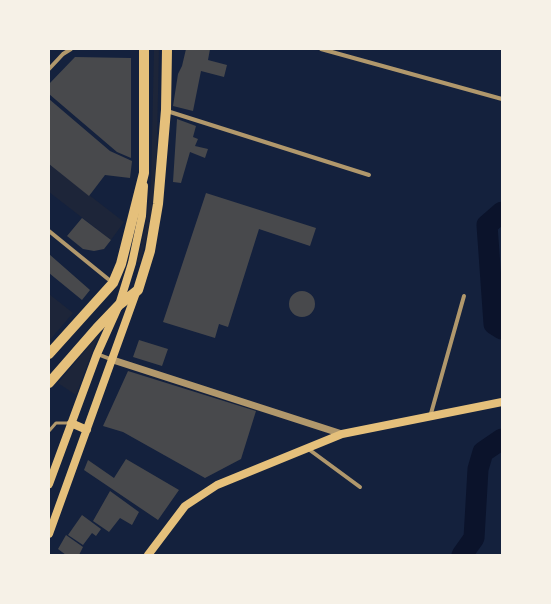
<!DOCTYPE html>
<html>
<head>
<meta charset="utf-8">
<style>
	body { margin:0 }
	#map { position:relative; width:551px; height:604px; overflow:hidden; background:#14213d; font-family:Merriweather,serif }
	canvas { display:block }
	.frame { position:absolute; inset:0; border:50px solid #f6f1e7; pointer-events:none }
</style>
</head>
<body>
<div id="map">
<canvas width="551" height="604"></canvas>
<div class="frame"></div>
</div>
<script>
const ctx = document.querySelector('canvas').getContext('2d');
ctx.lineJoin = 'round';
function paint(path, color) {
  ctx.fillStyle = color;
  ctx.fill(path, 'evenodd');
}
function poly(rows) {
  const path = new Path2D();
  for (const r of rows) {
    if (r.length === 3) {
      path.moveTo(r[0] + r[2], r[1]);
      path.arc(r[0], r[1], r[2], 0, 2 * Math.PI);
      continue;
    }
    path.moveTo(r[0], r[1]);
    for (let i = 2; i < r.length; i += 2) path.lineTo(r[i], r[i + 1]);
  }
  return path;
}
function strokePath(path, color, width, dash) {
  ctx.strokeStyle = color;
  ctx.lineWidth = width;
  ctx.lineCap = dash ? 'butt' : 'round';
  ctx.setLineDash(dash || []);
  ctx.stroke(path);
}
const green = poly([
	[154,49,159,49,156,185,150,224,140,263,137,262,146,223,151,184],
	[49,164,124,222,111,240,49,192],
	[49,294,73,313,49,341],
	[99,334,76,395,58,383]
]);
const river = poly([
	[502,212,487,225,494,324,502,329],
	[462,555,474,538,478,469,483,452,502,439]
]);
const building = poly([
	[186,49,210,49,208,60,227,65,224,77,201,71,193,111,173,106,178,74,182,66],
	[75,57,131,58,131,158,117,152,49,94,49,84],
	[49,99,110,151,132,161,130,178,105,175,89,196,49,164],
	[177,119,196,126,193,137,198,139,195,146,208,149,205,158,190,152,181,183,173,182],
	[206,193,316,228,310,246,259,229,228,327,219,324,215,338,163,322],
	[82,218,111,240,104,249,94,251,83,249,67,236],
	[49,254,90,290,82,300,49,273],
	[302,304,13],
	[139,340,168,349,162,366,133,357],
	[128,371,256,411,241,459,205,478,123,432,103,426],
	[126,459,179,490,158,520,84,470,88,460,114,478],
	[110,491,139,512,132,525,120,518,109,532,93,521],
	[82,515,101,529,96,536,92,533,83,545,68,535],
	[66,535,83,547,79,555,66,555,58,549]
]);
const service = poly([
	[49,431,56,423,71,423]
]);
const minor = poly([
	[321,49,502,99],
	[49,69,63,54,71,49],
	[167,111,369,175],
	[49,231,113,283],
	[97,354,113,360],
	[430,417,464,296],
	[307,448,360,487]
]);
const tertiary = poly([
	[113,360,342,434]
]);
const secondary = poly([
	[71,423,87,430],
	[49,484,97,354,119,305,132,263,142,216,144,186],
	[49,534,137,290],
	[148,555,185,506,217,485,342,434,502,402]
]);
const primary = poly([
	[49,354,113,283,121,264,144,173,144,49],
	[49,383,97,328,119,305,138,290,150,251,158,204,166,110,167,49]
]);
paint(green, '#1d2539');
strokePath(river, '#0b132b', 21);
paint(building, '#48494c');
strokePath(service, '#b1986c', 3);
strokePath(minor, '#b1986c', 4);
strokePath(tertiary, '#b1986c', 7);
strokePath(secondary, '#e5c07b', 8);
strokePath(primary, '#e5c07b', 10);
</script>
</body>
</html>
